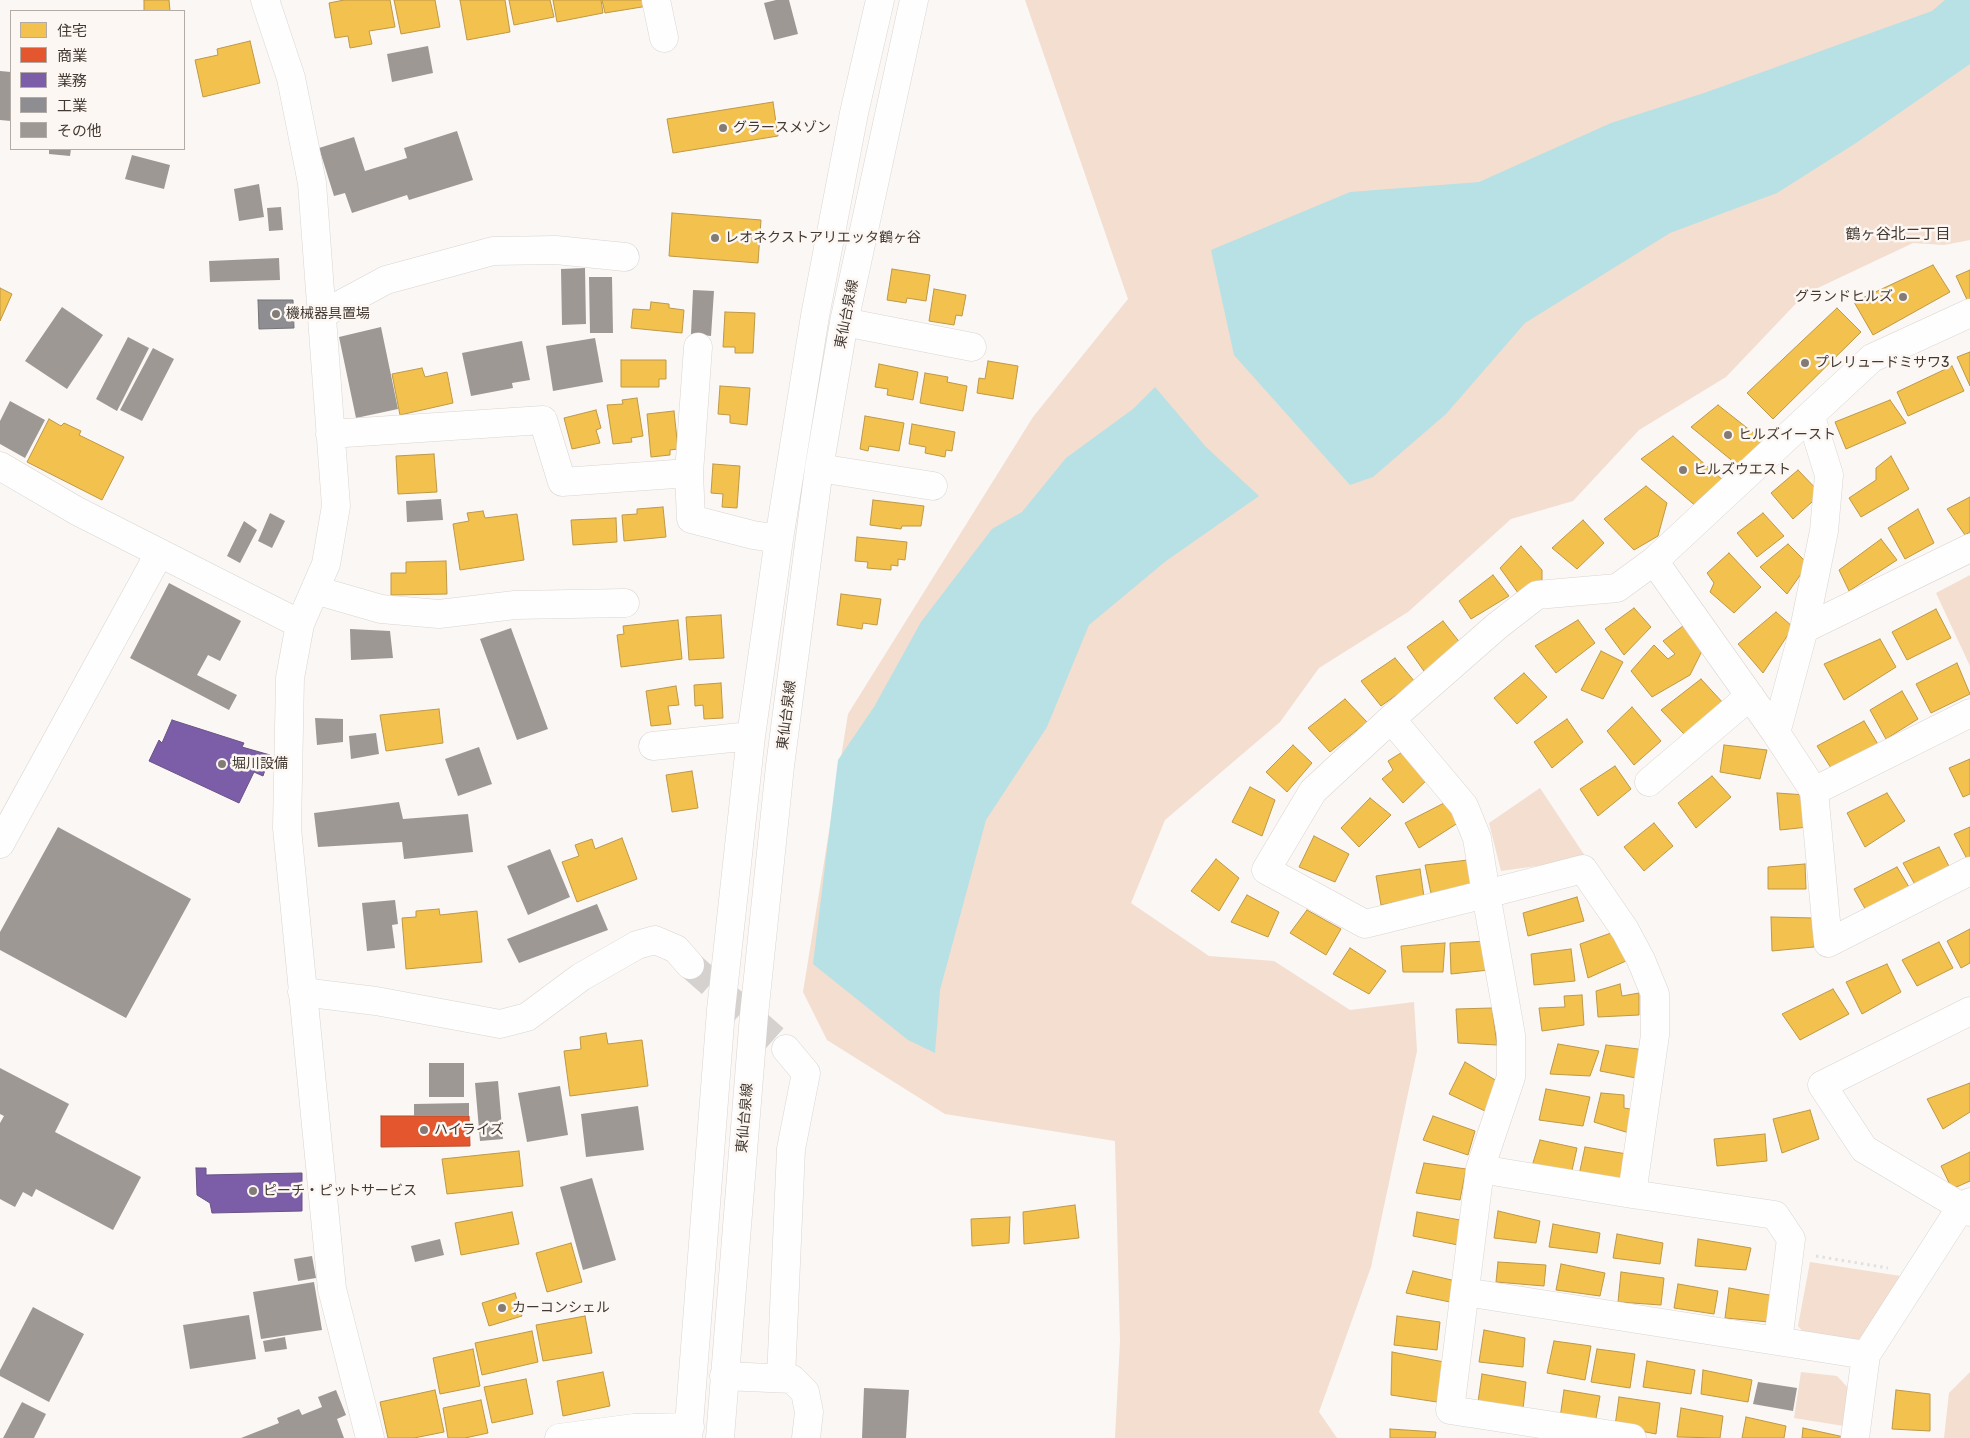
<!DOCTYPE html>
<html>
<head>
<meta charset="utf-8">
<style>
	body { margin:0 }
	#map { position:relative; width:1970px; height:1438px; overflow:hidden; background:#faf7f5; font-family:Rubik,"Noto Sans JP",sans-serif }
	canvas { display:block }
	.legend { position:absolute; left:10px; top:10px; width:175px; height:140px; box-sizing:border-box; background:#fcf7f3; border:1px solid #b2aba6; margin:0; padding:6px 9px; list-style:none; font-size:15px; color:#433932 }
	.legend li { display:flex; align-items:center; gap:10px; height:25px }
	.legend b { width:25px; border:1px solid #b2aba6 }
</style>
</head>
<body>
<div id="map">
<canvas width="1970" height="1438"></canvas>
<ul class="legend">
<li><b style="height:14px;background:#f2c14e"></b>住宅</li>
<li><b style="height:14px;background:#e4572e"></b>商業</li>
<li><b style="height:14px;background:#7b5ea7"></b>業務</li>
<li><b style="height:14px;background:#8d8d92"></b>工業</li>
<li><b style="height:14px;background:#9e9895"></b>その他</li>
</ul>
</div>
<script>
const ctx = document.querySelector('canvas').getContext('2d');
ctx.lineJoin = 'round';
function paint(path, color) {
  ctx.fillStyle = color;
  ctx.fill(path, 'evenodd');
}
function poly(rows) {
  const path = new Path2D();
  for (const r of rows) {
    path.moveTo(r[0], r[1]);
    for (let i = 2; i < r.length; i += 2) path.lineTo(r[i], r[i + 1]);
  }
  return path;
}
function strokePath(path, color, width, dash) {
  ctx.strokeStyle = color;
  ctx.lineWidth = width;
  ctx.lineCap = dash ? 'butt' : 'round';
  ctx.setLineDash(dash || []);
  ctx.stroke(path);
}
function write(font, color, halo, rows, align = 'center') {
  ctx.font = font + ' Rubik,"Noto Sans JP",sans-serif';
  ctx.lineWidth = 5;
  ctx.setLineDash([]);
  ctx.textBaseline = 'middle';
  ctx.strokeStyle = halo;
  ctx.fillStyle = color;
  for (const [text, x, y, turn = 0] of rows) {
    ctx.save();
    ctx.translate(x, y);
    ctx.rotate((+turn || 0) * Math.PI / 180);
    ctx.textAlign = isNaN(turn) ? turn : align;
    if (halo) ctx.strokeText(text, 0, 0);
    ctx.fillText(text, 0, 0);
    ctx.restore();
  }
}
const green = poly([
	[1025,0,1970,0,1970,240,1944,245,1913,243,1805,294,1726,377,1639,430,1573,501,1511,519,1408,612,1319,668,1280,722,1165,820,1131,903,1209,956,1274,961,1350,1010,1414,1002,1417,1051,1371,1267,1319,1412,1337,1438,1115,1438,1120,1341,1115,1141,945,1114,827,1040,803,992,848,714,1033,417,1128,299],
	[1970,575,1970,666,1936,593],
	[1540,788,1587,859,1501,871,1489,823],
	[1810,1262,1907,1277,1865,1348,1811,1341,1798,1326],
	[1801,1372,1837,1376,1850,1390,1844,1426,1794,1418],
	[1970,1372,1970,1438,1944,1438,1949,1393]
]);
const water = poly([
	[1945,0,1970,0,1970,64,1856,143,1777,193,1670,233,1525,323,1446,414,1373,477,1350,485,1234,355,1211,250,1350,192,1479,182,1611,123,1704,93,1932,11],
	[1155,387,1206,447,1259,496,1166,561,1089,625,1047,727,986,820,940,990,935,1053,908,1040,813,964,838,760,874,707,921,622,992,529,1022,512,1066,458,1133,409]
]);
const homes = poly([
	[144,0,169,0,170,11,144,11,144,0],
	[344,0,390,0,395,27,369,31,372,44,350,48,348,36,335,38,329,3,344,0],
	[394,0,435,0,440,27,401,34,394,0],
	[460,0,505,0,510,32,467,40,460,0],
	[509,0,550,0,554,17,514,25,509,0],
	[553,0,601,0,603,13,557,22,553,0],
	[602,0,647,0,648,6,605,13,602,0],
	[250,41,260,83,203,97,195,60,218,55,217,49,250,41],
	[773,102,778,136,673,153,667,119,773,102],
	[672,213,761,220,758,263,669,256,672,213],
	[1933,265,1950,292,1873,335,1854,302,1933,265],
	[892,269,930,275,926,301,907,298,906,303,887,300,892,269],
	[1970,270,1970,303,1969,304,1956,276,1970,270],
	[0,288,12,294,0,321,0,288],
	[934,289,966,295,962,316,956,315,954,325,929,321,934,289],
	[651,302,669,304,669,308,684,310,682,333,631,328,633,309,650,310,651,302],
	[1837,308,1861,332,1773,419,1747,393,1837,308],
	[725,312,755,313,753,353,735,353,735,347,723,347,725,312],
	[1970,352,1970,386,1957,357,1970,352],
	[621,360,666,360,666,379,659,379,659,387,621,387,621,360],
	[988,361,1018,366,1013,399,977,393,979,378,985,379,988,361],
	[879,364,918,372,913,400,887,395,888,389,875,387,879,364],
	[1952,366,1964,391,1908,416,1897,392,1952,366],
	[422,368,425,377,447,372,453,403,400,415,392,374,422,368],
	[925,373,948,377,947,382,967,386,963,411,920,403,925,373],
	[720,386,750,388,747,425,730,423,730,415,718,414,720,386],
	[637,398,643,436,631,438,632,442,613,444,607,405,623,404,622,400,637,398],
	[1890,400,1906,423,1846,449,1835,422,1890,400],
	[1718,405,1765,442,1741,468,1691,427,1718,405],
	[596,410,601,428,596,430,600,443,572,449,564,418,596,410],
	[674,411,678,449,670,450,670,455,651,457,647,414,674,411],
	[865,416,904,423,899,451,869,446,868,451,860,449,865,416],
	[49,419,61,426,64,423,81,431,79,435,124,457,102,500,27,462,49,419],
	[912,424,955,432,952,451,946,450,945,457,925,453,926,447,909,444,912,424],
	[1673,436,1725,482,1698,508,1641,459,1673,436],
	[434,454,437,492,398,494,396,456,434,454],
	[1891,456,1909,489,1861,517,1849,498,1876,480,1876,468,1891,456],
	[713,464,740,466,737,508,722,507,723,494,711,493,713,464],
	[1798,470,1821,494,1793,519,1771,493,1798,470],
	[1646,486,1667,503,1658,536,1634,550,1604,519,1646,486],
	[1970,497,1970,532,1965,535,1947,509,1970,497],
	[873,500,924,506,921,526,902,526,901,529,870,525,873,500],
	[663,507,666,537,624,541,622,515,637,514,637,509,663,507],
	[1918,509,1934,543,1905,559,1888,528,1918,509],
	[483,511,485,518,517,514,524,560,460,570,453,524,469,521,467,513,483,511],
	[1763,513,1784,536,1757,557,1737,533,1763,513],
	[616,518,617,542,573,545,571,520,616,518],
	[1583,520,1604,543,1577,569,1552,548,1583,520],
	[857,537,907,542,905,560,898,559,898,566,891,565,891,570,867,568,868,562,855,561,857,537],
	[1881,539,1897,560,1849,591,1839,570,1881,539],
	[1788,544,1808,564,1787,594,1760,567,1788,544],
	[1521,546,1542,570,1542,585,1521,597,1500,568,1521,546],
	[1729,553,1761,587,1734,613,1710,592,1714,583,1707,573,1729,553],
	[446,561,447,594,391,595,391,573,406,573,406,562,446,561],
	[1493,575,1509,596,1471,619,1459,601,1493,575],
	[841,594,881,599,877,625,863,623,862,629,837,625,841,594],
	[1634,608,1651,627,1624,655,1605,629,1634,608],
	[1936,609,1951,638,1907,660,1892,632,1936,609],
	[1776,612,1793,627,1763,673,1738,644,1776,612],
	[721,615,724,658,689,660,686,617,721,615],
	[678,620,682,659,621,667,617,635,624,634,623,626,678,620],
	[1578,620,1595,643,1556,673,1535,646,1578,620],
	[1443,621,1461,644,1426,674,1407,647,1443,621],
	[1687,623,1702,651,1690,675,1652,697,1631,671,1654,645,1668,659,1675,654,1663,641,1687,623],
	[1880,639,1896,667,1844,700,1824,664,1880,639],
	[1601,651,1623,662,1603,699,1581,690,1601,651],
	[1395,658,1415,682,1381,706,1361,681,1395,658],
	[1957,663,1970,694,1931,713,1916,684,1957,663],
	[1524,673,1547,697,1517,724,1494,698,1524,673],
	[1701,679,1724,704,1685,735,1661,710,1701,679],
	[721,683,723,718,704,719,703,705,695,706,694,685,721,683],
	[676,686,679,705,668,706,671,724,651,726,646,691,676,686],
	[1902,691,1918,719,1886,739,1870,710,1902,691],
	[1345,699,1367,722,1330,752,1308,728,1345,699],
	[1632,707,1661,741,1634,765,1607,731,1632,707],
	[439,709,443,743,386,751,380,715,439,709],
	[1567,719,1583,742,1552,768,1534,742,1567,719],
	[1864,721,1879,746,1831,768,1817,746,1864,721],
	[1293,745,1312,763,1287,792,1266,772,1293,745],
	[1724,745,1767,750,1760,779,1720,772,1724,745],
	[1407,749,1430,777,1403,803,1382,779,1393,770,1388,761,1407,749],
	[1970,759,1970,794,1963,797,1949,768,1970,759],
	[1615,766,1631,789,1598,816,1580,789,1615,766],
	[692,771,698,808,672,812,666,775,692,771],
	[1712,776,1731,797,1696,828,1678,803,1712,776],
	[1250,787,1275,800,1262,836,1232,822,1250,787],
	[1777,793,1806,795,1808,827,1780,830,1777,793],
	[1887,793,1905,821,1865,847,1847,813,1887,793],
	[1370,798,1391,815,1359,847,1341,828,1370,798],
	[1448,801,1461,821,1419,848,1405,823,1448,801],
	[1654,823,1673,846,1644,871,1624,847,1654,823],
	[1970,827,1970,858,1967,859,1954,834,1970,827],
	[1314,836,1349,854,1335,882,1299,867,1314,836],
	[622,838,637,879,577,902,562,862,579,856,575,845,592,839,595,849,622,838],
	[1939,847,1953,874,1918,890,1903,863,1939,847],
	[1216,859,1239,878,1219,911,1191,891,1216,859],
	[1468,860,1473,889,1432,898,1425,865,1468,860],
	[1805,864,1806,889,1768,889,1768,867,1805,864],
	[1897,867,1912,892,1868,914,1854,889,1897,867],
	[1420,869,1424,897,1381,905,1376,876,1420,869],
	[1247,895,1279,912,1268,937,1231,922,1247,895],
	[1577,897,1584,921,1528,936,1523,913,1577,897],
	[439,909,440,915,477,911,482,962,406,969,402,918,416,917,416,911,439,909],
	[1307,910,1341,929,1326,955,1290,933,1307,910],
	[1771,917,1813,918,1814,947,1772,951,1771,917],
	[1970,929,1970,963,1961,968,1947,941,1970,929],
	[1614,932,1626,961,1588,978,1580,944,1614,932],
	[1487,941,1489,970,1451,974,1450,943,1487,941],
	[1939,942,1953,968,1917,986,1902,960,1939,942],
	[1445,943,1443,972,1403,972,1401,946,1445,943],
	[1350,948,1386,971,1369,994,1333,974,1350,948],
	[1571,949,1575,981,1534,985,1531,954,1571,949],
	[1887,964,1901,992,1862,1014,1846,982,1887,964],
	[1620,984,1622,996,1639,993,1639,1015,1598,1017,1596,991,1620,984],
	[1833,989,1849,1014,1800,1040,1782,1014,1833,989],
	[1582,995,1584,1025,1542,1031,1539,1008,1565,1007,1564,996,1582,995],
	[1492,1008,1497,1045,1458,1043,1456,1009,1492,1008],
	[606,1033,608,1044,642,1040,648,1086,570,1096,564,1051,581,1049,580,1037,606,1033],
	[1558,1044,1599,1051,1590,1076,1550,1074,1558,1044],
	[1606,1045,1646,1050,1641,1079,1600,1071,1606,1045],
	[1465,1062,1497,1081,1485,1111,1449,1094,1465,1062],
	[1970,1083,1970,1112,1943,1129,1927,1099,1970,1083],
	[1546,1089,1590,1097,1583,1126,1539,1120,1546,1089],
	[1601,1093,1624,1095,1624,1108,1637,1110,1632,1134,1594,1122,1601,1093],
	[1810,1110,1819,1139,1782,1153,1773,1119,1810,1110],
	[1433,1116,1475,1131,1468,1155,1423,1140,1433,1116],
	[1765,1134,1767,1161,1717,1166,1714,1139,1765,1134],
	[1540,1140,1577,1148,1571,1175,1532,1166,1540,1140],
	[1585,1147,1627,1154,1623,1183,1579,1175,1585,1147],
	[519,1151,523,1186,447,1194,442,1159,519,1151],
	[1970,1152,1970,1181,1952,1189,1941,1166,1970,1152],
	[1424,1163,1466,1169,1460,1200,1416,1193,1424,1163],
	[1075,1205,1079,1238,1024,1244,1023,1212,1075,1205],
	[1498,1211,1540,1221,1536,1243,1494,1238,1498,1211],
	[512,1212,519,1244,461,1255,455,1223,512,1212],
	[1417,1212,1460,1220,1458,1245,1413,1236,1417,1212],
	[1010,1217,1009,1243,972,1246,971,1219,1010,1217],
	[1553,1224,1600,1233,1597,1253,1549,1247,1553,1224],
	[1617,1234,1663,1243,1660,1264,1613,1258,1617,1234],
	[1698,1239,1751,1248,1746,1270,1695,1266,1698,1239],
	[571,1243,582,1282,547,1292,536,1253,571,1243],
	[1498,1262,1546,1265,1544,1286,1496,1282,1498,1262],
	[1561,1264,1605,1273,1600,1296,1556,1290,1561,1264],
	[1413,1271,1456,1281,1450,1302,1406,1293,1413,1271],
	[1621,1272,1664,1278,1661,1305,1618,1302,1621,1272],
	[1678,1284,1718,1291,1714,1314,1674,1308,1678,1284],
	[1729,1288,1775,1296,1769,1322,1725,1318,1729,1288],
	[515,1293,522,1316,489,1326,482,1303,515,1293],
	[585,1316,592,1353,543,1361,536,1325,585,1316],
	[1397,1316,1440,1322,1437,1350,1394,1345,1397,1316],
	[1484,1330,1525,1338,1523,1367,1479,1362,1484,1330],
	[532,1331,538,1362,482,1375,475,1343,532,1331],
	[1554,1341,1591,1346,1585,1380,1547,1373,1554,1341],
	[473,1349,480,1386,440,1394,433,1358,473,1349],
	[1597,1349,1635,1354,1630,1388,1591,1382,1597,1349],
	[1392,1352,1444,1362,1437,1402,1391,1395,1392,1352],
	[1647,1361,1695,1370,1691,1394,1643,1387,1647,1361],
	[1703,1370,1752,1380,1748,1402,1701,1394,1703,1370],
	[603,1372,610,1406,563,1416,557,1381,603,1372],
	[1482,1374,1526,1382,1523,1409,1478,1402,1482,1374],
	[526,1379,533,1414,492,1423,484,1387,526,1379],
	[435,1390,444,1432,414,1438,388,1438,380,1402,435,1390],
	[1564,1390,1600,1396,1595,1424,1560,1418,1564,1390],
	[1896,1390,1930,1394,1930,1431,1892,1429,1896,1390],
	[1619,1397,1660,1403,1656,1434,1615,1426,1619,1397],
	[481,1400,488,1433,465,1438,448,1438,443,1408,481,1400],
	[1681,1408,1723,1416,1720,1438,1677,1437,1681,1408],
	[1746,1417,1786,1426,1784,1438,1742,1438,1746,1417],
	[1803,1428,1844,1437,1844,1438,1802,1438,1803,1428],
	[1390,1429,1436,1432,1435,1438,1390,1438,1390,1429]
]);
const shops = poly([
	[381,1116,469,1116,470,1146,381,1147,381,1116]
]);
const offices = poly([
	[172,720,244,743,242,747,270,755,263,776,254,772,239,803,149,761,159,740,162,743,172,720],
	[196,1168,206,1168,206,1175,302,1173,302,1211,212,1213,210,1203,197,1195,196,1168]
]);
const industry = poly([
	[258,300,293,300,294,328,259,329,258,300]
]);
const building = poly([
	[776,0,789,0,798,34,774,40,764,3],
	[428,46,433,73,392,82,387,54],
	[0,71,11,72,11,121,0,120],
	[457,131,473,180,409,200,407,195,352,213,345,193,334,196,319,148,354,137,365,171,407,158,404,148],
	[49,149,71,149,70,156,49,154],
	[132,155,170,165,164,189,125,179],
	[259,184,264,217,239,221,234,189],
	[281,207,283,230,269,231,267,208],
	[279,258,280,280,210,282,209,261],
	[585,268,586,324,562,325,561,269],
	[589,277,612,277,613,333,590,333],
	[693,290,714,291,711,336,691,334],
	[62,307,103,335,67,389,25,361],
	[381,327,398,409,356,418,339,337],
	[128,337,149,348,117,411,96,399],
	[595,338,603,382,553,391,546,346],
	[522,341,530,380,512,383,513,388,471,396,462,353],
	[153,348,174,359,142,421,120,410],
	[10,401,45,420,25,458,0,444,0,421],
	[441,499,443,520,407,522,406,501],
	[270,513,285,521,272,548,258,541],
	[244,521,257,530,240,563,227,556],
	[169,583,241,621,220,661,208,655,197,675,237,695,229,710,130,658],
	[511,628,548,729,517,740,480,639],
	[350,629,390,631,393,658,351,660],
	[315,718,343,719,343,742,317,745],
	[376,733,379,754,351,759,349,736],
	[479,747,492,784,458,796,445,759],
	[399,802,403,819,468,814,473,852,404,859,402,842,318,847,314,813],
	[58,827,191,899,126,1018,0,950,0,932],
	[550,849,570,897,528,915,507,866],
	[395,900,398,924,392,925,395,948,367,951,362,903],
	[597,904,608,930,519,963,507,939],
	[429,1063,464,1063,464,1097,429,1097],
	[0,1068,69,1104,55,1132,141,1177,113,1230,36,1189,32,1197,23,1192,15,1207,0,1199,0,1123,4,1116,0,1114],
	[498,1081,503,1139,480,1141,475,1083],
	[560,1086,568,1135,527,1142,518,1093],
	[469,1103,469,1116,414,1116,414,1104],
	[638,1106,644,1150,586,1157,581,1114],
	[592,1178,616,1260,583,1270,560,1187],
	[440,1239,444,1255,415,1262,411,1246],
	[312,1256,316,1278,298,1281,294,1259],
	[314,1282,322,1330,261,1339,253,1292],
	[33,1307,84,1334,49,1402,0,1376,0,1370],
	[249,1315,256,1359,190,1369,183,1325],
	[285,1337,287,1349,265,1352,263,1341],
	[1758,1382,1797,1388,1793,1411,1753,1404],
	[864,1388,909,1390,906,1438,862,1438],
	[336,1390,346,1415,337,1419,344,1438,241,1438,279,1423,277,1418,299,1409,302,1415,322,1407,318,1397],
	[22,1402,46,1414,34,1438,3,1438]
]);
const minorTunnel = poly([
	[690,965,786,1049]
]);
const path = poly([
	[1816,1256,1888,1268]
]);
const minor = poly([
	[265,0,291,78,312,183,336,506,326,564,300,624,290,678,287,828,332,1289,370,1438],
	[656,0,664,38],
	[1970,313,1872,358,1654,561,1776,733,1814,791,1828,943,1970,871],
	[321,315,386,280,493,251,556,250,625,257],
	[844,322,972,347],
	[698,347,689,473,691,519,753,535,779,539],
	[330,434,543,420,562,482,689,473],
	[0,466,77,511,300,624],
	[819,468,933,486],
	[315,590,381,609,439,614,515,605,625,603],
	[1804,629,1970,548],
	[1391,719,1464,806,1477,838,1486,894,1511,1035,1511,1077,1480,1169,1632,1194,1655,1035,1655,994,1641,960,1625,930,1583,869,1486,894,1365,924,1266,870,1313,791,1391,719,1497,626,1537,595,1617,588,1654,561],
	[1776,733,1804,629,1824,531,1829,475,1811,417],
	[653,746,751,736],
	[1649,782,1750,696],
	[1814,791,1970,713],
	[0,844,159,554],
	[302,992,376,1001,500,1024,527,1017,581,977,637,945,655,940,676,949,690,965],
	[1970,1011,1822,1085,1864,1149,1970,1212],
	[1480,1169,1450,1410,1632,1438],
	[1632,1194,1775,1215,1791,1239,1778,1341],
	[1465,1292,1866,1355],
	[724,1376,792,1379,805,1392,809,1412,806,1438],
	[781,1378,791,1149,806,1073,786,1049],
	[559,1438,634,1428,690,1427],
	[688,1438,721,1010,751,736,779,539,815,316,854,113,880,0],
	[720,1438,754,1015,780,766,819,468,844,322,914,0],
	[1855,1438,1866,1355,1961,1207,1970,1202]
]);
const markers = [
	[723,128,5,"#837c76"],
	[715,238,5,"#837c76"],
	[1903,297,5,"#837c76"],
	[276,314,5,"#837c76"],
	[1805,363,5,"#837c76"],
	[1728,435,5,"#837c76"],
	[1683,470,5,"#837c76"],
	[222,764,5,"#837c76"],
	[424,1130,5,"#837c76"],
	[253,1191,5,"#837c76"],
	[502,1308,5,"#837c76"]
];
const poiNames = [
	["グラースメゾン",733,128],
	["レオネクストアリエッタ鶴ヶ谷",725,238],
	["グランドヒルズ",1893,297,"right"],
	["機械器具置場",286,314],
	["プレリュードミサワ3",1815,363],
	["ヒルズイースト",1738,435],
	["ヒルズウエスト",1693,470],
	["堀川設備",232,764],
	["ハイライズ",434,1130],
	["ピーチ・ピットサービス",263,1191],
	["カーコンシェル",512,1308]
];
const streetNames = [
	["東仙台泉線",847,314,-79],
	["東仙台泉線",787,715,-83],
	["東仙台泉線",745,1118,-85]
];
const neighbourhoodNames = [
	["鶴ヶ谷北二丁目",1898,235]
];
paint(green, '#f3ded0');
paint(water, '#b8e1e6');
paint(homes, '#f2c14e');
strokePath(homes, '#be9846', 1);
paint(shops, '#e4572e');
strokePath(shops, '#b44e2f', 1);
paint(offices, '#7b5ea7');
strokePath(offices, '#6a5384', 1);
paint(industry, '#8d8d92');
strokePath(industry, '#777475', 1);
paint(building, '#9e9895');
strokePath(minorTunnel, '#d5d1ce', 28, [28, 14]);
strokePath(minor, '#dad4d0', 29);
strokePath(path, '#e2e1e1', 3, [2.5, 4]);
strokePath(minor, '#fefefe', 28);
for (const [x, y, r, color] of markers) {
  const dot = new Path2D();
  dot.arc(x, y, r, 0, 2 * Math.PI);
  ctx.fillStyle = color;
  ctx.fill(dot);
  strokePath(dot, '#fcf7f3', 2);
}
write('14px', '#433932', '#fcf7f3', poiNames, 'left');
write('14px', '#433932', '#fcf7f3', streetNames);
write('15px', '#433932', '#fcf7f3', neighbourhoodNames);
</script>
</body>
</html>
